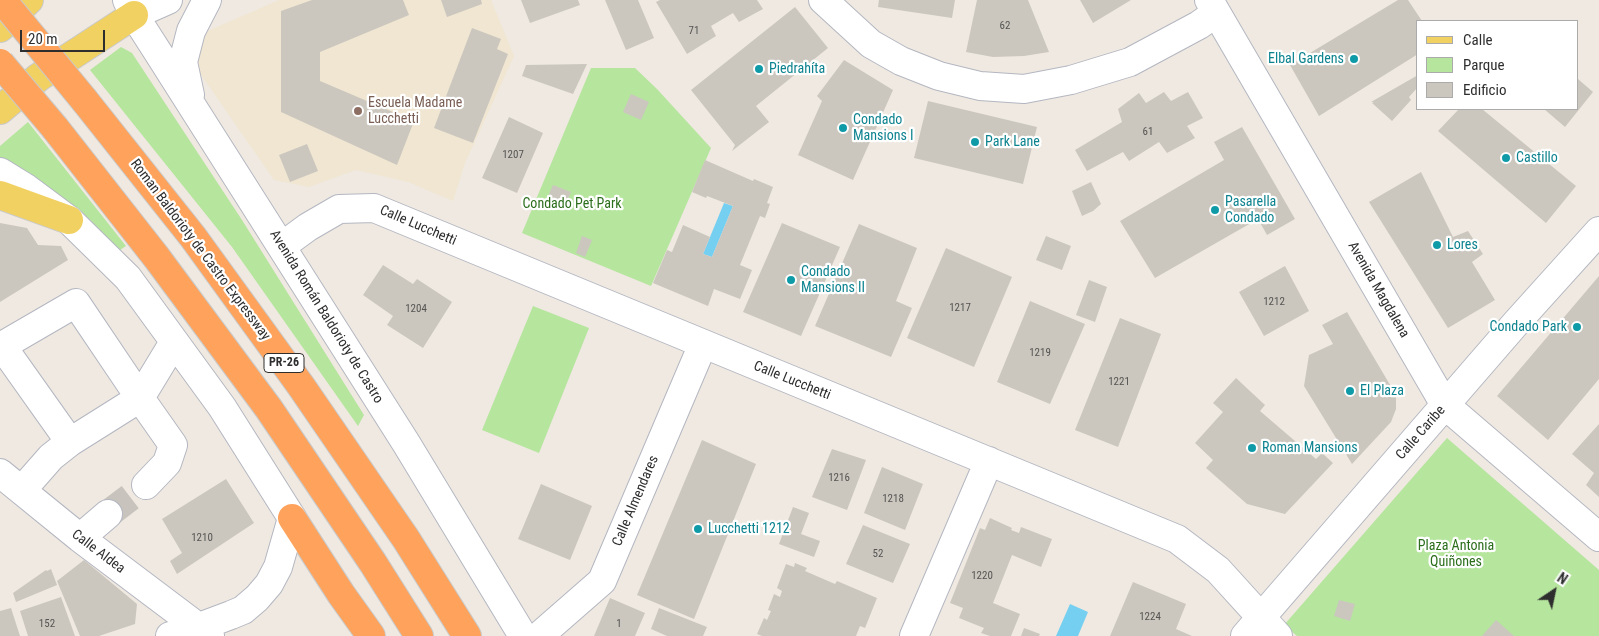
<!DOCTYPE html>
<html>
<head>
<meta charset="utf-8">
<style>
	body { margin:0 }
	#map { position:relative; width:1599px; height:636px; overflow:hidden; background:#efe9e1; font-family:"Roboto Condensed",sans-serif }
	canvas { display:block }
	.legend { position:absolute; left:1416px; top:20px; width:162px; height:90px; box-sizing:border-box; background:#fff; border:1px solid #ababab; margin:0; padding:6px 9px; list-style:none; font-size:15px; color:#2e2e2e }
	.legend li { display:flex; align-items:center; gap:10px; height:25px }
	.legend b { width:25px; border:1px solid #ababab }
	.north { position:absolute; left:1529px; top:566px; width:50px; height:50px; -webkit-text-stroke:4px #fff; paint-order:stroke; rotate:34deg; font-size:14px; font-weight:700; line-height:20px; text-align:center; color:#2e2e2e }
	.north::after { content:''; display:block; margin:auto; width:18px; height:22px; background:#2e2e2e; clip-path:polygon(50% 0,100% 100%,50% 72%,0 100%) }
	.scale { position:absolute; left:20px; top:30px; width:85px; height:22px; box-sizing:border-box; border:2px solid #2e2e2e; border-top:0; padding-left:6px; font-size:15px; line-height:18px; white-space:nowrap; color:#2e2e2e; -webkit-text-stroke:4px #fff; paint-order:stroke }
</style>
</head>
<body>
<div id="map">
<canvas width="1599" height="636"></canvas>
<ul class="legend">
<li><b style="height:6px;background:#f2d163"></b>Calle</li>
<li><b style="height:14px;background:#b6e59e"></b>Parque</li>
<li><b style="height:14px;background:#cbc7bf"></b>Edificio</li>
</ul>
<div class="north">N</div>
<div class="scale">20 m</div>
</div>
<script>
const ctx = document.querySelector('canvas').getContext('2d');
ctx.lineJoin = 'round';
function paint(path, color) {
  ctx.fillStyle = color;
  ctx.fill(path, 'evenodd');
}
function poly(rows) {
  const path = new Path2D();
  for (const r of rows) {
    path.moveTo(r[0], r[1]);
    for (let i = 2; i < r.length; i += 2) path.lineTo(r[i], r[i + 1]);
  }
  return path;
}
function strokePath(path, color, width, dash) {
  ctx.strokeStyle = color;
  ctx.lineWidth = width;
  ctx.lineCap = dash ? 'butt' : 'round';
  ctx.setLineDash(dash || []);
  ctx.stroke(path);
}
function write(font, color, halo, rows, align = 'center') {
  ctx.font = font + ' "Roboto Condensed",sans-serif';
  ctx.lineWidth = 4.5;
  ctx.setLineDash([]);
  ctx.textBaseline = 'middle';
  ctx.strokeStyle = halo;
  ctx.fillStyle = color;
  for (const [text, x, y, turn = 0] of rows) {
    ctx.save();
    ctx.translate(x, y);
    ctx.rotate((+turn || 0) * Math.PI / 180);
    ctx.textAlign = isNaN(turn) ? turn : align;
    if (halo) ctx.strokeText(text, 0, 0);
    ctx.fillText(text, 0, 0);
    ctx.restore();
  }
}
const education = poly([
	[279,0,491,0,514,56,465,163,453,201,408,182,356,170,309,187,274,180,190,59,194,37]
]);
const green = poly([
	[121,47,132,53,242,220,364,415,358,426,232,247,90,70],
	[591,68,635,68,657,89,711,148,651,286,522,233],
	[28,122,126,246,120,250,82,212,0,160,0,146],
	[533,306,589,328,539,453,482,430],
	[1447,438,1599,570,1599,636,1297,636,1284,625]
]);
const water = poly([
	[724,203,733,206,712,257,703,254],
	[1070,604,1088,612,1078,636,1056,636]
]);
const building = poly([
	[312,0,403,0,409,15,320,52,320,81,414,121,397,165,281,112,281,11],
	[441,0,481,0,482,4,447,17],
	[521,0,578,0,580,5,530,23],
	[605,0,638,0,654,38,626,50],
	[660,0,757,0,763,9,739,22,733,13,711,26,716,36,687,54,656,2],
	[879,0,955,0,952,18,878,7],
	[977,0,1028,0,1049,52,1024,56,993,57,966,52],
	[1080,0,1131,0,1093,23],
	[1398,0,1408,0,1422,21,1418,21,1418,54,1319,116,1290,65],
	[795,7,828,48,756,106,769,122,732,151,735,145,691,90],
	[472,28,501,39,497,49,508,54,473,143,434,128],
	[844,60,893,90,853,180,798,155,822,101,817,96],
	[587,64,573,94,522,76,526,65],
	[1418,75,1418,87,1409,97,1411,100,1392,121,1372,103,1374,102,1371,102],
	[1578,79,1593,92,1565,127,1544,109,1578,109],
	[1164,92,1171,101,1188,92,1203,118,1187,126,1195,138,1167,153,1159,142,1129,161,1123,152,1087,171,1075,150,1122,122,1118,109,1139,93,1146,103],
	[631,94,649,102,641,120,623,112],
	[928,101,1037,127,1023,184,914,158],
	[1459,109,1482,109,1576,186,1546,223,1438,131],
	[509,117,543,133,517,193,482,178],
	[1242,127,1295,219,1267,235,1258,219,1155,278,1120,221,1224,160,1214,142],
	[307,144,318,171,290,182,279,155],
	[705,160,753,181,754,179,773,187,767,203,770,204,765,218,760,216,740,265,752,270,740,299,714,289,708,306,653,283,667,250,672,252,683,225,710,237,703,254,712,257,733,206,707,196,706,198,692,192],
	[1421,172,1453,237,1468,231,1483,254,1472,262,1495,300,1448,328,1369,202],
	[1091,182,1101,204,1093,211,1082,216,1072,191],
	[553,185,571,192,564,208,546,201],
	[0,223,27,228,38,245,61,246,68,260,0,302],
	[782,223,840,247,801,336,743,312],
	[859,224,917,248,896,301,912,308,891,357,815,326],
	[582,236,592,240,585,257,576,253],
	[1046,236,1071,246,1062,270,1036,260],
	[946,248,1012,277,974,367,907,338],
	[383,265,413,284,417,279,452,302,423,348,387,325,393,316,363,295],
	[1285,266,1309,311,1264,336,1239,292],
	[1599,276,1599,379,1548,440,1497,396],
	[1089,280,1107,287,1095,322,1076,315],
	[1030,301,1085,324,1050,404,997,382],
	[1347,312,1396,395,1396,409,1391,422,1352,464,1304,386,1309,355,1333,344,1322,325],
	[1120,318,1161,334,1118,447,1075,430],
	[1236,378,1265,405,1260,411,1316,459,1322,453,1333,463,1285,514,1247,504,1206,468,1213,460,1195,443,1223,412,1213,403],
	[1599,424,1599,497,1586,485,1594,473,1572,454],
	[702,440,756,464,694,619,637,595],
	[832,449,866,460,847,510,812,497],
	[882,467,923,484,905,530,864,513],
	[226,479,254,523,177,574,170,561,182,553,162,519],
	[541,484,592,506,570,560,518,539],
	[793,507,809,513,801,534,820,541,814,557,779,544],
	[990,518,1012,528,1011,530,1019,533,1021,527,1052,539,1041,567,1012,555,993,603,1020,614,1011,636,990,636,981,633,984,628,959,618,963,608,950,603,980,528,985,530],
	[863,525,910,544,893,583,846,564],
	[84,560,137,604,135,624,99,636,80,636,57,581],
	[795,563,807,568,805,571,835,584,837,581,877,598,865,628,860,626,856,636,762,636,757,634,764,618,767,620,771,611,768,610,774,594,780,597,782,591,777,588,786,564,794,567],
	[51,569,57,585,16,602,13,593,46,570,47,571],
	[1133,582,1186,604,1176,629,1192,636,1110,636],
	[61,597,75,636,28,636,20,611],
	[610,598,645,613,635,636,594,636],
	[1339,600,1355,604,1350,621,1334,616],
	[11,608,20,636,0,636,0,611],
	[659,608,707,627,703,636,667,636,651,629],
	[1496,620,1514,636,1482,636],
	[1024,628,1040,634,1039,636,1021,636]
]);
const minorTunnel = poly([
	[108,514,146,485]
]);
const minor = poly([
	[127,0,134,15,159,54,406,443,523,636],
	[823,0,871,44,901,61,939,76,980,86,1024,89,1071,80,1130,62,1199,25,1216,13],
	[1209,0,1445,405,1599,537],
	[134,15,168,0],
	[190,95,183,62,191,31,207,0],
	[0,172,26,188,69,220,128,278,222,407,292,518,278,567,269,584,257,598,243,610,231,615,199,627,170,636],
	[282,246,308,227,339,209,374,208,1177,539,1218,570,1278,636],
	[0,473,80,538,210,636],
	[146,485,167,463,173,445,140,398,76,303,2,346,70,442,140,398,174,342],
	[22,490,51,457,70,442],
	[80,538,108,514],
	[539,636,602,581,703,344],
	[914,636,989,461],
	[1245,636,1516,323,1599,231]
]);
const major = poly([
	[0,28,29,0],
	[0,110,39,77,134,15],
	[0,195,69,220]
]);
const highway = poly([
	[85,101,193,237,301,386,406,539,467,636],
	[55,128,157,258,269,409,373,563,419,636],
	[292,518,341,594,371,636]
]);
const highwayBridge = poly([
	[2,0,85,101],
	[0,63,55,128]
]);
const markers = [
	[1354,59,5,"#0f9aa8"],
	[759,69,5,"#0f9aa8"],
	[358,111,5,"#8d6e63"],
	[843,128,5,"#0f9aa8"],
	[975,142,5,"#0f9aa8"],
	[1506,158,5,"#0f9aa8"],
	[1215,210,5,"#0f9aa8"],
	[1437,245,5,"#0f9aa8"],
	[791,280,5,"#0f9aa8"],
	[1577,327,5,"#0f9aa8"],
	[1350,391,5,"#0f9aa8"],
	[1252,448,5,"#0f9aa8"],
	[698,529,5,"#0f9aa8"]
];
const numberNames = [
	["62",1005,26],
	["71",694,31],
	["61",1148,132],
	["1207",513,155],
	["1212",1274,302],
	["1217",960,308],
	["1204",416,309],
	["1219",1040,353],
	["1221",1119,382],
	["1216",839,478],
	["1218",893,499],
	["1210",202,538],
	["52",878,554],
	["1220",982,576],
	["1224",1150,617],
	["152",47,624],
	["1",619,624]
];
const shields = [
	[284,363,40]
];
const shieldNames = [
	["PR-26",284,363]
];
const cultureNames = [
	["Elbal Gardens",1344,59,"right"],
	["Piedrahíta",769,69],
	["Condado",853,120],
	["Mansions I",853,136],
	["Park Lane",985,142],
	["Castillo",1516,158],
	["Pasarella",1225,202],
	["Condado",1225,218],
	["Lores",1447,245],
	["Condado",801,272],
	["Mansions II",801,288],
	["Condado Park",1567,327,"right"],
	["El Plaza",1360,391],
	["Roman Mansions",1262,448],
	["Lucchetti 1212",708,529]
];
const educationNames = [
	["Escuela Madame",368,103],
	["Lucchetti",368,119]
];
const parkNames = [
	["Condado Pet Park",572,204],
	["Plaza Antonia",1456,546],
	["Quiñones",1456,562]
];
const streetNames = [
	["Calle Lucchetti",418,226,23],
	["Roman Baldorioty de Castro Expressway",200,250,53],
	["Avenida Magdalena",1378,290,60],
	["Avenida Román Baldorioty de Castro",326,317,58],
	["Calle Lucchetti",792,381,22],
	["Calle Caribe",1421,433,-49],
	["Calle Almendares",636,501,-67],
	["Calle Aldea",98,552,37]
];
paint(education, '#f0e6d1');
paint(green, '#b6e59e');
paint(water, '#75cff0');
paint(building, '#cbc7bf');
strokePath(minorTunnel, '#c8c4bd', 28, [28, 14]);
strokePath(minor, '#b4b7c1', 30);
strokePath(major, '#c9c9c9', 30);
strokePath(highway, '#c9c9c9', 30);
strokePath(minor, '#fff', 28);
strokePath(major, '#f2d163', 28);
strokePath(highway, '#ffa35c', 28);
strokePath(highwayBridge, '#c9c9c9', 30, []);
strokePath(highwayBridge, '#ffa35c', 28);
for (const [x, y, r, color] of markers) {
  const dot = new Path2D();
  dot.arc(x, y, r, 0, 2 * Math.PI);
  ctx.fillStyle = color;
  ctx.fill(dot);
  strokePath(dot, '#fff', 2);
}
write('11px', '#555452', null, numberNames);
for (const [x, y, w] of shields) {
  const box = new Path2D();
  box.roundRect(x - w / 2, y - 9.5, w, 19, 4);
  ctx.fillStyle = '#fff';
  ctx.fill(box);
  strokePath(box, '#2e2e2e', 1);
}
write('bold 12px', '#2e2e2e', null, shieldNames);
write('14px', '#0d838f', '#fff', cultureNames, 'left');
write('14px', '#785e54', '#fff', educationNames, 'left');
write('14px', '#2c6e1b', '#fff', parkNames);
write('14px', '#2e2e2e', '#fff', streetNames);
</script>
</body>
</html>
